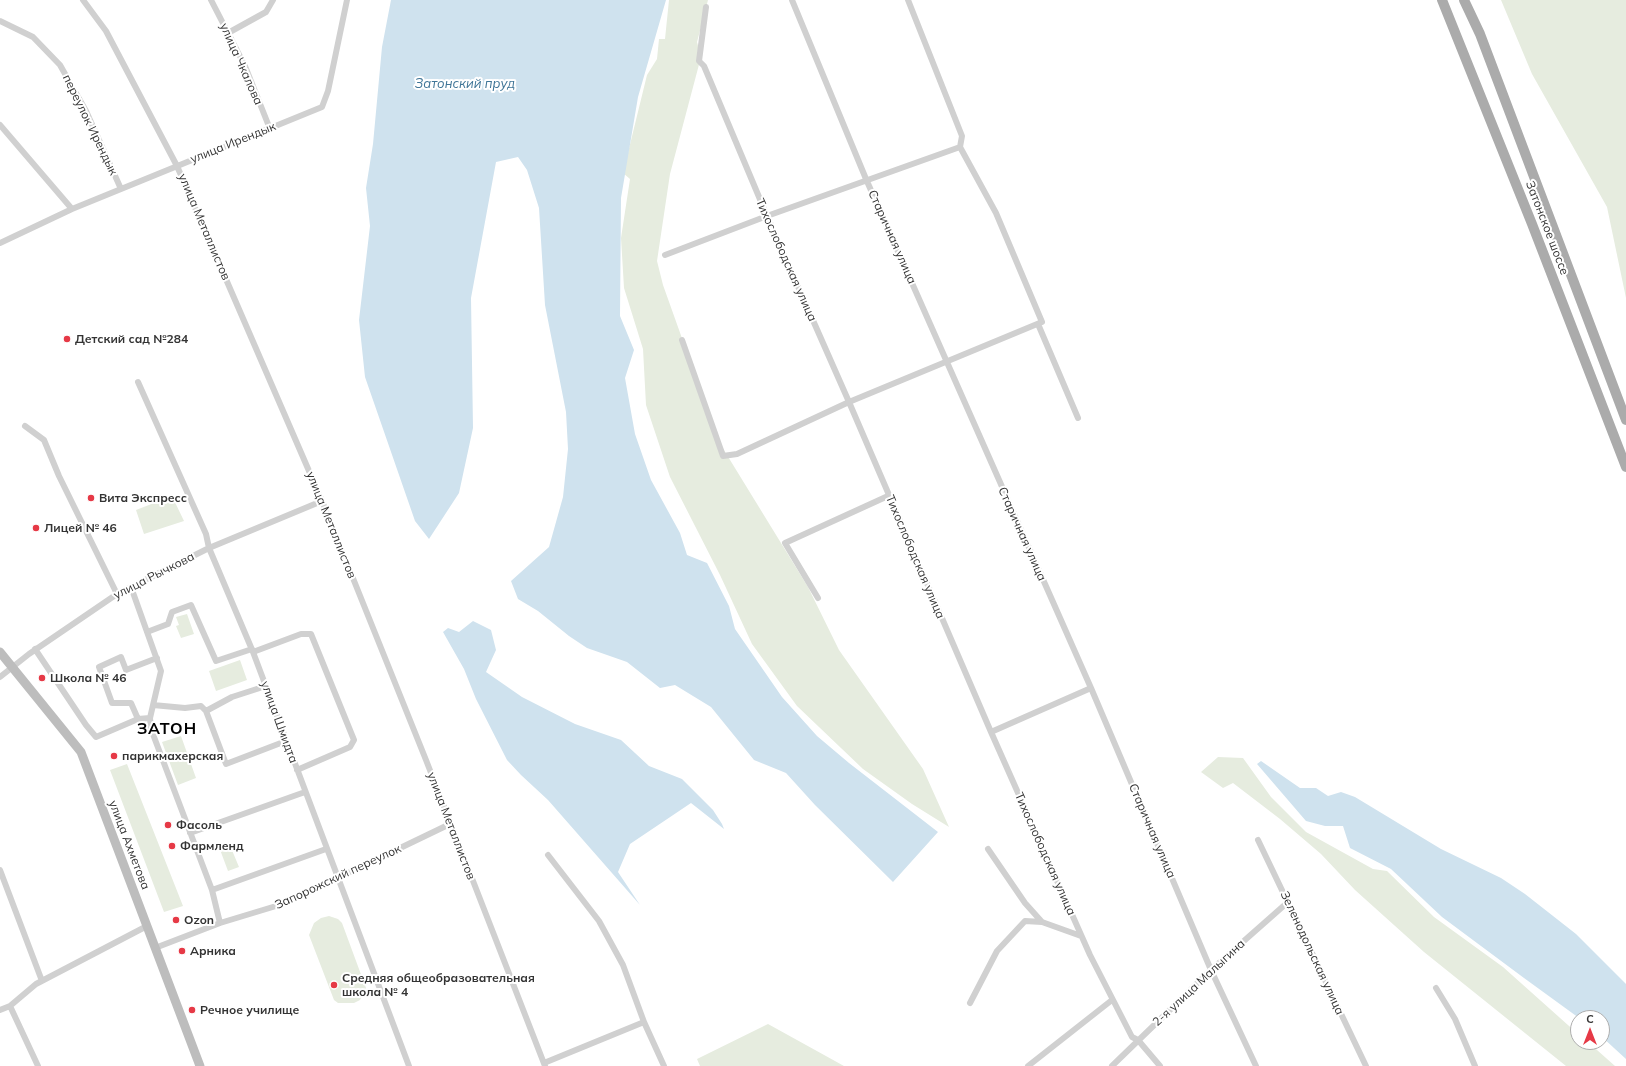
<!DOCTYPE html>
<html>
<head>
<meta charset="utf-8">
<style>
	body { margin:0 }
	#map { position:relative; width:1626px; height:1066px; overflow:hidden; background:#fff; font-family:Mulish,sans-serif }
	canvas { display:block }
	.north { position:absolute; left:1570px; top:1010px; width:40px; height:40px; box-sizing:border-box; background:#fff; border:1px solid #adadad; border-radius:50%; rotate:0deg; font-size:11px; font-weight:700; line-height:16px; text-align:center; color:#333 }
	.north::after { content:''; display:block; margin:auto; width:14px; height:18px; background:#e63946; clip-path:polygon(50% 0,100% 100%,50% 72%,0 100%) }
</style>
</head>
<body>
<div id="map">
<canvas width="1626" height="1066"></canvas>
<div class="north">С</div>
</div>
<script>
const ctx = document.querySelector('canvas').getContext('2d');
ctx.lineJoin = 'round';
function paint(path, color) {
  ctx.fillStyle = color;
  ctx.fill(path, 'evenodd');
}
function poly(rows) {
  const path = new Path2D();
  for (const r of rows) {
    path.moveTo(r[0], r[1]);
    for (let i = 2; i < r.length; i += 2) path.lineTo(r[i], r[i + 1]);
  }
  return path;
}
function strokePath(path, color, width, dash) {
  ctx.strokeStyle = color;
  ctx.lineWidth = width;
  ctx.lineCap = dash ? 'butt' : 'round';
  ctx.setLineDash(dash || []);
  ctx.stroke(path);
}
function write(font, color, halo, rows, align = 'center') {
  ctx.font = font + ' Mulish,sans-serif';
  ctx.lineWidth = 4;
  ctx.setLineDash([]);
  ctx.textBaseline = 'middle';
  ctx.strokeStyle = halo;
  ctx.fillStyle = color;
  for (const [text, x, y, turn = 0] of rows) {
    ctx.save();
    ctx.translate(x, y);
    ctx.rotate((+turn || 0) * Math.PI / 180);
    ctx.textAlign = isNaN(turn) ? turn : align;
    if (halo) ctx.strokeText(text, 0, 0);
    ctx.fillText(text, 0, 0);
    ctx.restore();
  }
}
const green = poly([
	[669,0,708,0,697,42,701,57,670,174,657,261,663,285,719,442,808,587,839,650,923,769,949,827,912,804,863,769,797,706,752,644,720,575,670,477,646,405,643,349,624,288,621,238,630,179,623,173,647,75,657,59,659,39,665,39],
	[1501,0,1626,0,1626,298,1607,207,1532,74],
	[172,496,184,521,144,534,136,510],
	[187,614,194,634,181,638,176,626,179,625,176,617],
	[240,660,247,680,216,691,209,671],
	[181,736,196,778,178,785,162,742],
	[1218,757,1243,758,1271,797,1306,832,1373,869,1387,871,1434,917,1503,967,1578,1034,1578,1042,1588,1042,1615,1066,1566,1066,1424,952,1355,890,1321,854,1280,819,1233,783,1223,788,1201,772],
	[127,764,183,906,164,912,110,770],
	[229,843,239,867,228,871,219,847],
	[329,916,338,919,342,923,366,988,360,1000,354,1003,338,1003,334,1000,309,935,314,923,321,918],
	[768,1024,844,1066,700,1066,697,1059]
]);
const water = poly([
	[391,0,666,0,638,97,621,198,620,316,634,350,625,378,635,434,651,480,680,533,687,555,707,563,729,606,735,629,782,697,817,736,849,763,938,832,893,882,815,805,786,773,754,760,711,707,675,685,660,688,627,662,587,648,569,636,538,611,518,599,511,581,549,547,563,497,568,449,566,412,545,305,539,208,527,170,518,157,496,162,471,298,473,428,459,493,429,539,415,521,365,377,359,320,370,226,366,188,373,144,382,47],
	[473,621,491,630,496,650,486,672,522,697,575,724,621,740,649,766,682,779,713,810,722,824,724,829,691,803,630,844,618,872,640,905,548,800,521,775,507,760,476,699,464,669,443,632,448,628,459,632],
	[1261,761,1300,788,1316,788,1328,796,1341,792,1355,797,1441,849,1501,878,1525,894,1576,934,1626,984,1626,1059,1602,1037,1602,1018,1579,1018,1524,978,1442,917,1391,869,1350,848,1343,826,1325,826,1306,821,1257,764]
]);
const street = poly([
	[83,0,106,31,177,166,322,501,426,760,545,1066],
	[211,0,245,66,270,129],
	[792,0,866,179,1091,688,1211,970,1256,1066],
	[706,7,699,61,704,66,767,216,849,402,991,732,1090,955,1132,1037,1138,1040,1160,1066],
	[0,21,33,37,60,65,86,111,121,189],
	[228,33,266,12,273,0],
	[0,125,72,209],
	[0,243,72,209,322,107,328,91,347,0],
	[665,255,767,216,960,147,962,136,908,0],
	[1038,324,1078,418],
	[682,340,723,456,737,454,849,402,1042,322,996,213,960,147],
	[138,382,206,534,209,548,253,652,409,1066],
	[25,426,44,440,59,476,117,594],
	[131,587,161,671,150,718,151,729,212,890,326,849],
	[818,598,785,543,888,496],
	[147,632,168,624,172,612,191,605,216,661,252,649],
	[35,649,86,725,96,737,138,719,150,718],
	[253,652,301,634,311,634,354,740,350,747,297,770],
	[0,677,29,654,117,594,209,548,322,501],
	[266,686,232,697,206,711,226,764,286,741],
	[153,705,185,708,201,706,206,711],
	[138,719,131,703,112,703,99,667,121,657,126,670,157,658],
	[991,732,1091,688],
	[190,833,305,792],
	[1258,840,1366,1066],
	[988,849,1025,903,1042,922,1081,936],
	[548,855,599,921,623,965,644,1022,664,1066],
	[0,870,42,981],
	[212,890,220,923],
	[155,948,220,923,286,903,450,824],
	[1436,988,1455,1019,1475,1066],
	[970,1003,997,951,1025,921,1042,922],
	[10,1006,38,1066],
	[0,1010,10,1006,36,984,147,926],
	[544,1063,644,1022],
	[1028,1066,1112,1000],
	[1112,1066,1211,970,1288,902]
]);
const secondary = poly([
	[0,652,81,752,200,1066]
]);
const primary = poly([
	[1442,0,1532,224,1626,467],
	[1464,0,1480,34,1626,420]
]);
const markers = [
	[67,339,4,"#e63946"],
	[91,498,4,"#e63946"],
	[36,528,4,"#e63946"],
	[42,678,4,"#e63946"],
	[114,756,4,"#e63946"],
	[168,825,4,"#e63946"],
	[172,846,4,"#e63946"],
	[176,920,4,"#e63946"],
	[182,951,4,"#e63946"],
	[334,985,4,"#e63946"],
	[192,1010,4,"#e63946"]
];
const streetNames = [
	["улица Чкалова",241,64,66],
	["переулок Ирендык",90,125,64],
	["улица Ирендык",233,143,-22],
	["улица Металлистов",204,227,67],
	["Затонское шоссе",1547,228,69],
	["Старичная улица",892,237,66],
	["Тихослободская улица",786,260,66],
	["улица Металлистов",331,525,68],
	["Старичная улица",1022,534,66],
	["Тихослободская улица",915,557,67],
	["улица Рычкова",154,576,-27],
	["улица Шмидта",279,722,70],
	["улица Металлистов",451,826,69],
	["Старичная улица",1152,831,67],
	["улица Ахметова",129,845,69],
	["Тихослободская улица",1045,854,66],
	["Запорожский переулок",338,877,-25],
	["Зеленодольская улица",1312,953,65],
	["2-я улица Малыгина",1199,983,-43]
];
const poiNames = [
	["Детский сад №284",75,339],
	["Вита Экспресс",99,498],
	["Лицей № 46",44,528],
	["Школа № 46",50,678],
	["парикмахерская",122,756],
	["Фасоль",176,825],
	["Фармленд",180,846],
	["Ozon",184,920],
	["Арника",190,951],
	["Средняя общеобразовательная",342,978],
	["школа № 4",342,992],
	["Речное училище",200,1010]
];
const waterNames = [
	["Затонский пруд",465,84]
];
const districtNames = [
	["ЗАТОН",167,729]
];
paint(green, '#e6ecdf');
paint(water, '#cfe2ee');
strokePath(street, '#d0d0d0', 6);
strokePath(secondary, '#bdbdbd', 9);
strokePath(primary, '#ababab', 10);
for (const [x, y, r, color] of markers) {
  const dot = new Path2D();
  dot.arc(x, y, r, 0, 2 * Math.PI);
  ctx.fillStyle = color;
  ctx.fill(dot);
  strokePath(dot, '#fff', 1.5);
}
write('12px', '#333', '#fff', streetNames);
write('bold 12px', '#333', '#fff', poiNames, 'left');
write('italic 13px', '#3f7597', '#fff', waterNames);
ctx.letterSpacing = '1px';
write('bold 16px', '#000', '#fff', districtNames);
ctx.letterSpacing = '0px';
</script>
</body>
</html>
